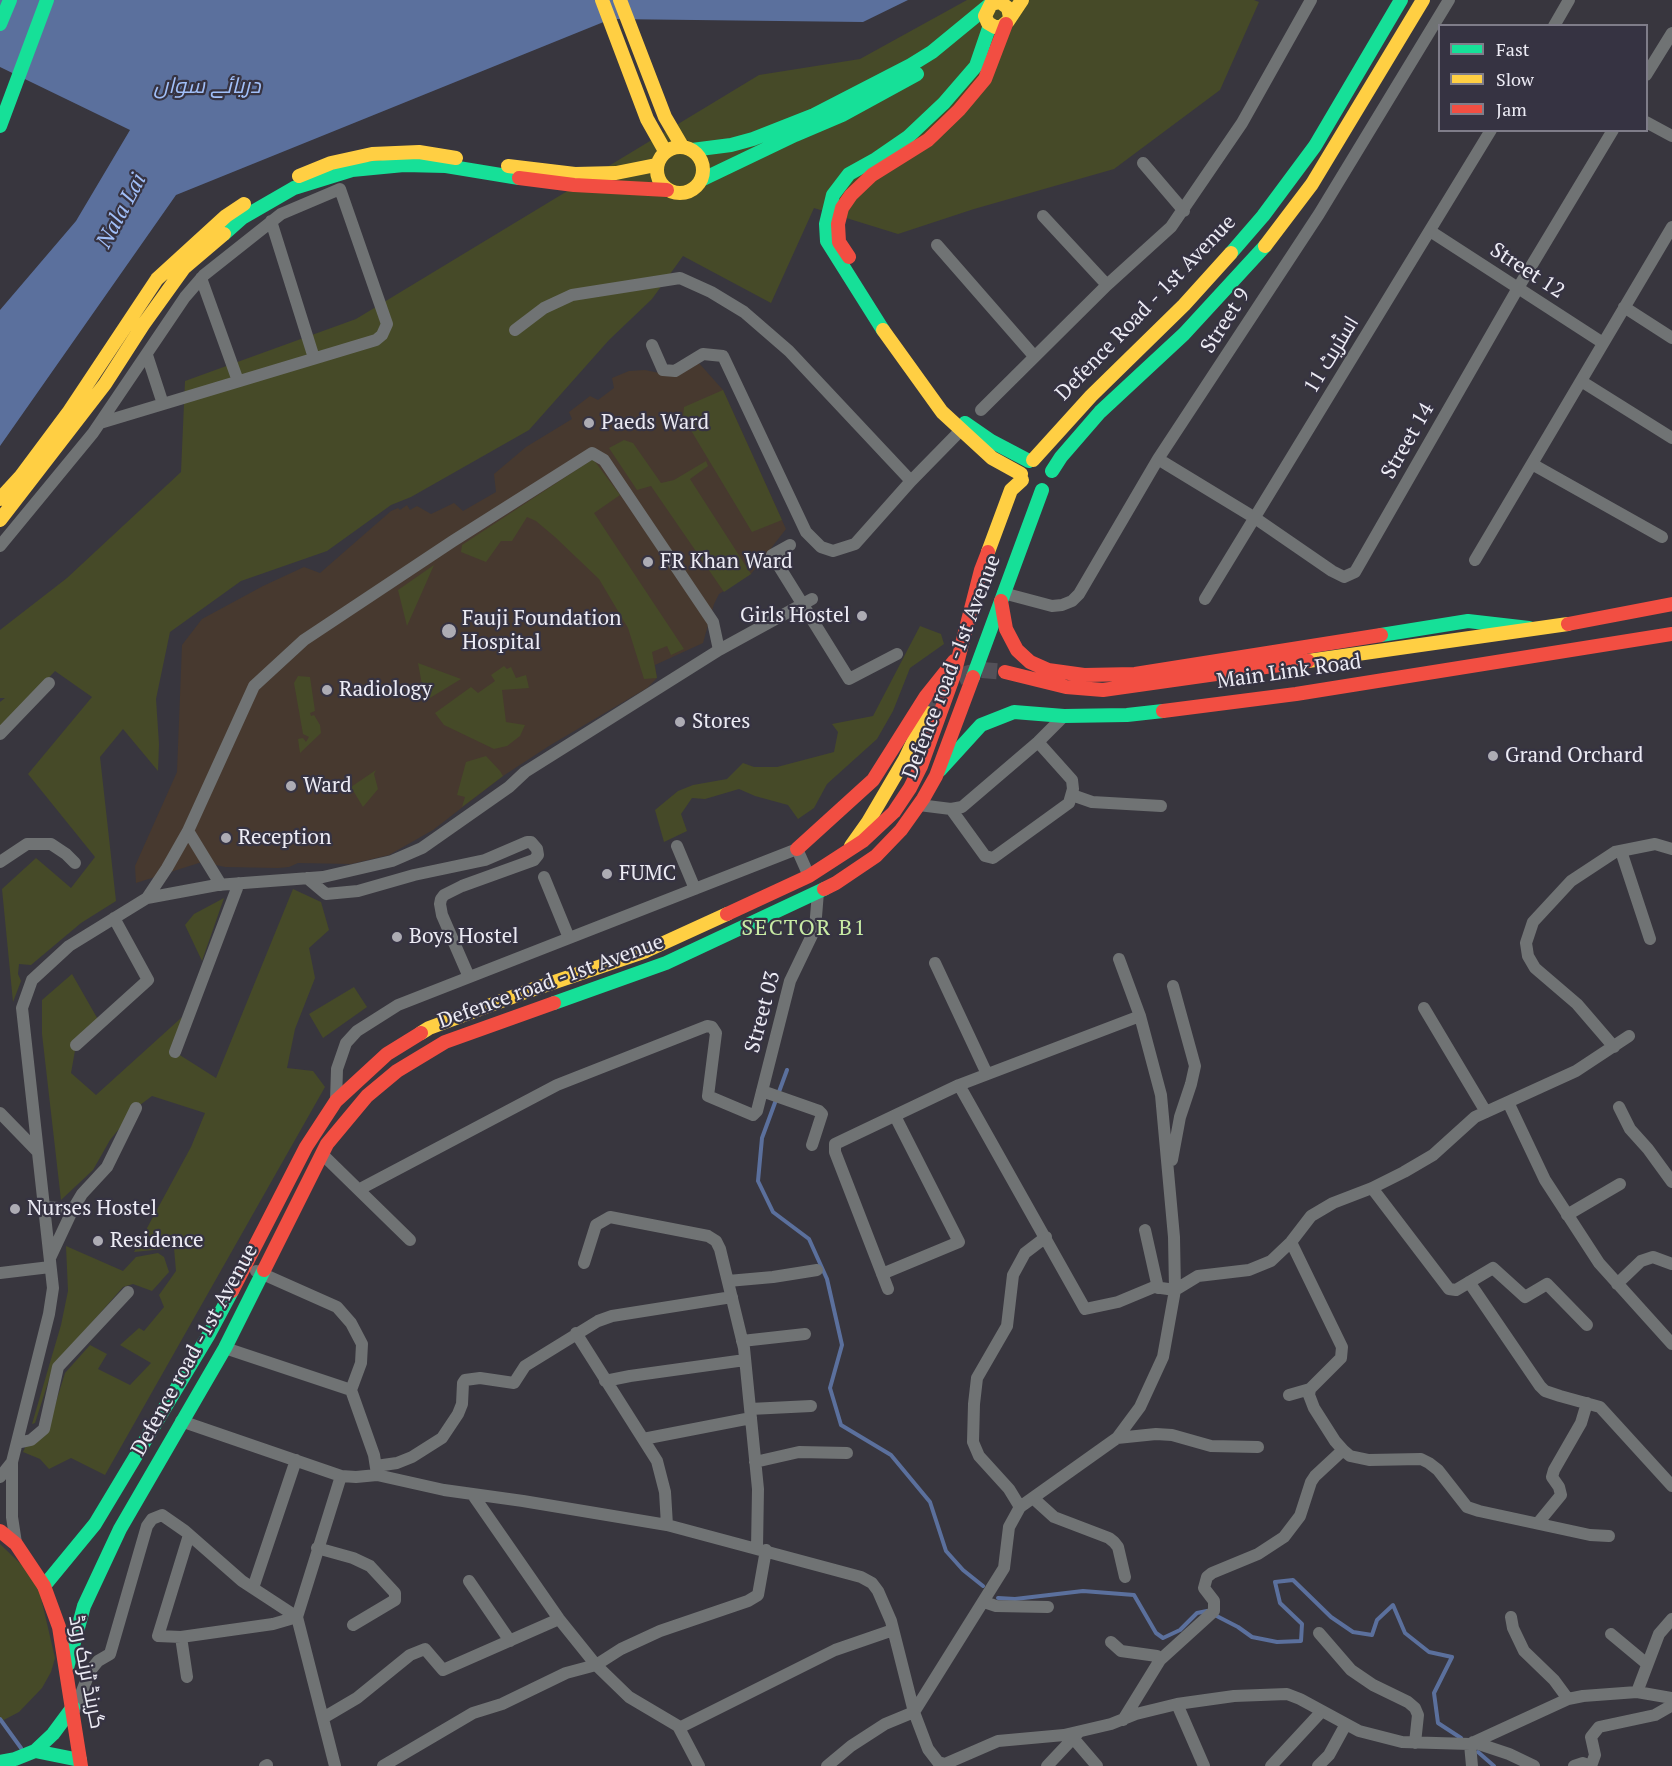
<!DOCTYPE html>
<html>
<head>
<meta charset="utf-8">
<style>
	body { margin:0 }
	#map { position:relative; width:1672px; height:1766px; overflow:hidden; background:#38363e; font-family:"PT Serif",serif }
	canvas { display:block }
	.legend { position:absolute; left:1438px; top:24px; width:210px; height:108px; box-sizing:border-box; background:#363342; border:2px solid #7f7d89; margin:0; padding:8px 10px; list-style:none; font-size:18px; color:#ecebf4 }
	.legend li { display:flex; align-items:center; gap:12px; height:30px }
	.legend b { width:30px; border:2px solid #7f7d89 }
</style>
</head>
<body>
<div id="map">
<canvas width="1672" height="1766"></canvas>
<ul class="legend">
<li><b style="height:8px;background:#16e098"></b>Fast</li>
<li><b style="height:8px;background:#ffcf43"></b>Slow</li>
<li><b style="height:8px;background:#f24e42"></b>Jam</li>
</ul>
</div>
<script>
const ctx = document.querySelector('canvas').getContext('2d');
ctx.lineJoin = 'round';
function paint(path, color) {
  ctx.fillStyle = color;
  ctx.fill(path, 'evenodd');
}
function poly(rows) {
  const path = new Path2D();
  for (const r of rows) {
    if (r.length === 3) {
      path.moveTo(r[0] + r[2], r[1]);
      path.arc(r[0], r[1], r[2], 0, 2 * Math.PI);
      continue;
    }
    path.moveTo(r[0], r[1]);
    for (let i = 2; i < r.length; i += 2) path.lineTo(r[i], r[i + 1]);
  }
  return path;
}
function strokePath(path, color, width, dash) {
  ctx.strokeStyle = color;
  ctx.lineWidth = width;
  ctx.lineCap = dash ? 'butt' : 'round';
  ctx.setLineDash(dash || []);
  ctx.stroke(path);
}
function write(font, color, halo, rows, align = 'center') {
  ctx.font = font + ' "PT Serif",Cairo,serif';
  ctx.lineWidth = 4.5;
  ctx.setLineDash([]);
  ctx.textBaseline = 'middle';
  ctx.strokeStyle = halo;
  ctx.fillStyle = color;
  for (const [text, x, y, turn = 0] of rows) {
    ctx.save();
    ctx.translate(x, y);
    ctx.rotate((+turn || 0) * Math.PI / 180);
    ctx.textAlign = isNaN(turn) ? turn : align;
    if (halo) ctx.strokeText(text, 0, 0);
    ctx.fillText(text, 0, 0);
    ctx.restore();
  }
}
const medical = poly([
	[698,362,723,390,786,529,751,574,719,594,714,604,703,643,655,665,657,678,647,688,549,746,503,776,433,830,389,855,351,864,298,863,289,867,278,868,225,867,202,862,136,883,135,866,177,772,182,645,202,619,263,586,304,567,320,573,391,511,398,508,400,510,407,505,410,510,417,506,431,514,454,503,463,511,496,492,494,474,526,447,572,419,569,412,590,396,598,400,614,388,612,378,629,371,645,370,669,375]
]);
const green = poly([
	[967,0,1254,0,1259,2,1220,90,1114,169,974,209,898,234,814,208,771,303,683,256,652,299,609,340,529,430,411,497,391,505,327,551,241,581,170,632,156,699,159,744,158,771,123,729,100,757,116,901,81,923,31,965,19,964,18,974,21,981,13,1002,2,889,36,858,71,888,95,857,28,774,92,697,55,671,0,730,0,702,5,698,0,698,0,630,67,578,181,472,185,381,356,319,759,75,860,59],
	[723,390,782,520,752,532,683,417,684,407],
	[624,440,633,443,661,483,674,480,706,461,708,466,690,479,751,574,724,592,651,486,637,490,609,448],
	[593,459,620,495,594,513,684,649,671,655,667,646,652,652,657,678,644,679,628,628,599,579,555,537,536,521,527,517,512,541,501,541,486,562,461,552,462,545],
	[434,565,407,626,398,590],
	[920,626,941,634,944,644,910,668,893,711,877,739,827,784,814,808,798,819,788,805,755,796,739,789,705,799,692,798,681,814,687,831,664,842,655,810,678,791,693,785,727,779,743,763,754,767,777,767,834,752,838,732,832,724,873,716],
	[418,663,461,679,425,701],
	[504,666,507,669,511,667,516,678,526,675,529,688,502,690,506,722,525,725,520,736,507,746,494,749,444,725,435,713,471,687,478,693,495,681,491,675],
	[298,676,310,677,315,711,310,713,311,716,314,715,320,725,321,733,300,753,298,739,303,738,306,742,309,737,303,734,294,683],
	[486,756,500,771,503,776,462,807,465,797,457,795,466,762],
	[376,770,374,774,378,789,363,807,351,787],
	[293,889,321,902,329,930,309,948,315,978,295,1029,287,1068,313,1071,325,1087,105,1475,71,1458,49,1469,40,1459,23,1452,27,1443,47,1431,65,1373,90,1345,107,1354,98,1369,130,1385,151,1363,120,1345,139,1328,144,1331,164,1307,159,1295,176,1271,174,1248,134,1252,191,1147,205,1113,152,1096,136,1108,110,1140,93,1170,61,1200,42,1034,42,1000,72,974,100,1023,76,1045,71,1073,96,1095,191,1009,175,1052,216,1078],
	[224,898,202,961,185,925,194,914],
	[354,987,367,1007,323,1038,309,1014],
	[66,1246,123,1271,136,1257,158,1253,164,1257,169,1272,152,1291,133,1284,123,1287,53,1367,35,1423,32,1424,61,1325,68,1291],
	[0,1544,25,1568,39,1589,55,1658,51,1672,42,1688,19,1712,0,1722]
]);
const water = poly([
	[0,0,908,0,863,22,611,19,176,195,0,446,0,310,76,221,130,130,0,67]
]);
const stream = poly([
	[787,1070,762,1138,758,1181,773,1212,809,1239,827,1279,842,1345,830,1388,841,1425,891,1455,930,1502,946,1551,963,1570,983,1586],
	[998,1598,1015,1599,1083,1591,1134,1595,1156,1633,1163,1638,1180,1630,1197,1613,1207,1611,1238,1627,1252,1637,1277,1642,1301,1641,1302,1624,1280,1603,1275,1582,1293,1580,1331,1617,1353,1632,1372,1635,1377,1620,1393,1605,1405,1633,1429,1652,1452,1657,1434,1693,1438,1723,1461,1738],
	[0,1719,21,1748],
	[1478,1752,1494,1766]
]);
const secondaryTunnel = poly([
	[927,713,947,685,957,678,969,673,982,670,1005,672]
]);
const street = poly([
	[1554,26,1569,0],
	[1646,75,1672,33],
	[1646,122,1672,136],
	[1143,163,1184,211],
	[1043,216,1107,285],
	[271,221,314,358],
	[1430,231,1603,343],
	[937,245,1034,356],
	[201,278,238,381],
	[1624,307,1672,338],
	[515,330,544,308,572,295,680,278,711,292,744,312,789,351,911,481],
	[652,345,663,370,675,371,703,354,723,356,806,532,821,547,833,551,855,544,911,481,960,431],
	[147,355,163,404],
	[1581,381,1672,438],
	[981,410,1107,285,1171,227,1242,123,1311,0],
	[1158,459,1255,518,1332,571,1344,577,1355,572,1518,288,1613,130],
	[1532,464,1662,537],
	[790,545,772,555,849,679,897,654],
	[0,546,93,433,185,297,204,275,281,214,340,189,387,324,382,335,376,340,100,423],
	[1475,560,1672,227],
	[1003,593,1052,606,1062,605,1072,601,1079,594,1158,459,1319,214,1449,0],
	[1205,599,1491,130],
	[0,734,49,683],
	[1072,795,1092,802,1161,806],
	[919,805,951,809,962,807,1038,742,1064,716],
	[951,809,985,856,993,858,1069,803,1073,789,1072,780,1038,742],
	[188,831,221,885],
	[677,846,695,889],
	[1621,851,1650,939],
	[0,862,27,844,51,844,66,854,75,863],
	[544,877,569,938],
	[307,878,326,894,358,891,414,875,485,860,527,842,531,842,537,849,538,855,534,860,462,886,444,895,441,899,440,904,442,915,469,977],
	[147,898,167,868,188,831,254,686,304,640,453,541,592,453,604,460,713,622,719,650],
	[935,963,987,1074],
	[1424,1008,1486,1112],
	[76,1045,148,980,114,918],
	[1614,1047,1577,1004,1535,968,1528,956,1526,943,1533,922,1571,881,1615,852,1655,844,1672,849],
	[175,1052,239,883],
	[959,1085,1085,1309,1118,1302,1154,1287,1175,1290,1198,1276,1249,1270,1271,1261,1291,1242,1311,1216,1333,1203,1372,1188,1404,1172,1433,1155,1475,1117,1576,1071,1629,1036],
	[762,1091,819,1111,822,1114,812,1145],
	[336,1101,337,1069,346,1043,357,1031,398,1005,797,849,809,876],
	[1508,1102,1545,1180,1599,1263,1672,1344],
	[1619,1107,1630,1129,1648,1149,1672,1182],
	[0,1113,37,1151],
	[322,1154,410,1240],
	[1172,1160,1180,1117,1191,1084,1195,1066,1173,986],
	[1372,1188,1449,1289,1456,1290,1493,1268,1525,1297,1547,1284,1587,1325],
	[360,1189,557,1085,707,1026,712,1027,716,1033,708,1096,753,1115,757,1111,790,981,815,929,818,892],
	[44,1207,73,1209],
	[1567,1215,1620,1184],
	[1145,1230,1158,1288],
	[1291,1242,1342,1347,1341,1358,1310,1389,1309,1395,1314,1408,1335,1441,1343,1450,1350,1456,1369,1460,1421,1459,1429,1463,1438,1470,1467,1507,1479,1511,1590,1535,1609,1536],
	[50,1258,73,1209,82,1194,107,1167,136,1108],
	[584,1263,596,1225,610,1217,708,1236,716,1241,720,1249,744,1348,758,1489,757,1548],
	[256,1271,337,1307,351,1323,362,1344,361,1363,351,1390],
	[0,1273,50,1267],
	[882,1274,959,1242,895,1116],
	[728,1281,773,1277,817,1270],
	[1469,1282,1540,1386,1545,1391,1560,1396,1600,1407,1672,1486],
	[1617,1284,1641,1261,1653,1257,1672,1264],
	[888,1289,835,1152,835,1144,959,1085,1140,1016],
	[576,1333,657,1461,665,1492,667,1525],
	[742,1341,805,1334],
	[225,1348,351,1390,374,1455,377,1474],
	[605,1381,630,1376,745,1360],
	[1289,1395,1310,1389],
	[750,1409,811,1406],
	[181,1421,341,1476,356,1477,377,1475,444,1490,523,1501,667,1525,861,1577,872,1583,878,1591,891,1621,914,1712,928,1749,938,1762,945,1764,998,1741,1064,1735,1111,1724,1136,1714,1177,1704,1234,1696,1287,1694,1300,1699,1359,1731,1402,1742,1470,1744,1568,1699,1583,1696,1637,1692,1672,1698],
	[1117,1438,1156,1434,1172,1435,1211,1446,1258,1447],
	[643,1439,751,1418],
	[17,1443,31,1440,44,1429,58,1367,128,1292],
	[755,1462,799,1452,847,1453],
	[376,1466,397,1463,412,1457,442,1438,458,1414,462,1404,463,1383,465,1380,480,1378,514,1383,525,1366,598,1321,612,1316,732,1297],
	[0,1477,12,1462],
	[473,1495,559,1619,596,1665,629,1697,678,1726,699,1766],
	[1033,1498,1054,1517,1109,1538,1114,1542,1118,1547,1125,1577],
	[1020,1507,1009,1489,979,1456,973,1442,974,1404,977,1378,1007,1326,1013,1275,1025,1253,1046,1237],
	[1538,1523,1561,1495,1559,1487,1552,1477,1554,1470,1581,1423,1587,1403],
	[189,1535,158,1636,181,1637,273,1624,297,1617],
	[16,1543,12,1517,12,1462,49,1314,53,1288,22,1008,32,980,69,946,147,898,217,885,323,877,392,861,422,848,509,787,525,772,719,650,812,599],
	[317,1548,353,1558,370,1566,395,1593,395,1600,353,1625],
	[469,1581,510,1641],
	[253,1588,296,1460],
	[984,1602,996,1606,1048,1607],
	[1511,1617,1513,1628,1524,1651,1554,1680,1568,1699],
	[1319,1633,1351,1670,1373,1685,1408,1702,1415,1708,1418,1715,1415,1743],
	[1611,1634,1647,1664],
	[181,1637,187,1677],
	[1111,1642,1121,1651,1157,1656,1160,1660,1123,1720],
	[1160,1660,1214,1611,1214,1601,1204,1588,1207,1577,1212,1573,1258,1554,1284,1537,1300,1516,1311,1482,1315,1476,1343,1450],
	[1637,1692,1659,1634,1672,1619],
	[1177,1704,1204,1766],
	[75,1709,90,1671,98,1661,110,1654,147,1526,152,1519,162,1515,185,1531,242,1581,297,1617],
	[323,1718,357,1698,410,1655,425,1649,443,1670,559,1619],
	[679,1728,835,1650,893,1630],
	[1073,1738,1097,1766],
	[1473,1742,1509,1754,1534,1766],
	[1470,1744,1472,1766],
	[265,1766,267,1765],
	[335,1766,297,1617,341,1476],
	[383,1766,473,1713,502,1704,566,1673,596,1665,621,1649,660,1631,748,1601,758,1595,766,1550],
	[827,1766,851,1746,885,1724,914,1712,1004,1568,1009,1527,1020,1507,1117,1438,1140,1407,1163,1357,1175,1290,1174,1237,1161,1095,1140,1016,1119,959],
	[1047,1766,1079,1732],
	[1271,1766,1322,1711],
	[1318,1766,1329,1755,1346,1724],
	[1574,1766,1583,1763,1591,1766],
	[1591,1766,1595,1755,1591,1737,1599,1727,1655,1715,1669,1707,1672,1702]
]);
const fast = poly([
	[0,24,10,0],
	[0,126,47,0],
	[692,150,731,145,753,139,814,115,911,65,932,52,988,6],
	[701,180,795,135,842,115,917,74],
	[224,234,242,218,294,188,352,170,404,165,446,166,519,178],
	[1231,253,1263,216,1315,146,1401,0],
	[883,330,827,241,826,224,833,195,849,174,876,159,908,137,944,103,976,66,990,25],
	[965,423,991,441,1029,461],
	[1052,471,1061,457,1100,412,1184,334,1265,246],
	[1381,635,1468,621,1529,628],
	[973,677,1042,490],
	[940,770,981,725,1014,712,1064,716,1127,715,1163,711],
	[554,1003,666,963,824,889],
	[44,1586,95,1524,208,1336,232,1291],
	[67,1668,84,1606,120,1529,225,1348,264,1270],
	[35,1751,80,1760],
	[0,1762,15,1759,35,1751,53,1734,73,1707]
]);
const slow = poly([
	[602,0,647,119,665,151],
	[620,0,665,117,682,146],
	[1010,17,1008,8,1000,2,991,4,985,16,988,23,995,27,1001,27,1008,21,1022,0],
	[680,170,23],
	[508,166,575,174,616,173,656,165],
	[299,176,331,163,372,154,419,152,456,158],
	[1265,246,1312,184,1423,0],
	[883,330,942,412,992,458,1021,474],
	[1033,460,1091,396,1184,305,1231,253],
	[0,499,21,476,68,413,157,279,226,216,244,204],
	[0,520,105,384,143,325,184,268,224,234],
	[988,552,1011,490,1022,480],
	[1308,661,1568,624],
	[851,846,868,822,905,759,927,713],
	[421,1033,429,1028,531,990,646,951,727,914]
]);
const jam = poly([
	[519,178,574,185,667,190],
	[849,257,839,242,838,224,842,208,851,195,872,175,928,140,959,110,985,79,1006,24],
	[1001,601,1006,629,1017,650,1030,662,1048,670,1084,675,1135,674,1381,635],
	[1568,624,1672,604],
	[1005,672,1066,687,1103,690,1308,661],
	[1163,711,1296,694,1672,634],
	[797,849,873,780,926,696,954,661],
	[824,889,836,883,876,856,901,830,923,799,936,776,973,677],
	[727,914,809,876,863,841,894,812,910,788,921,766,954,675,981,570,988,552],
	[264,1270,327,1144,367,1096,397,1071,445,1042,554,1003],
	[232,1291,306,1147,336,1101,387,1054,421,1033],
	[0,1531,16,1544,44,1586,59,1627,81,1766]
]);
const markers = [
	[589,423,6,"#adacb4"],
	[648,562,6,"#adacb4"],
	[862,616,6,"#adacb4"],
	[449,631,8,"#adacb4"],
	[327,690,6,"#adacb4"],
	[680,722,6,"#adacb4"],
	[1493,756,6,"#adacb4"],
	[291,786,6,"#adacb4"],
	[226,838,6,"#adacb4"],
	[607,874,6,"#adacb4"],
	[397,937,6,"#adacb4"],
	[15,1209,6,"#adacb4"],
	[98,1241,6,"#adacb4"]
];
const streetNames = [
	["Street 12",1527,271,33],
	["Defence Road - 1st Avenue",1146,308,-46],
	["Street 9",1226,321,-57],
	["اسٹریٹ 11",1332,355,-59],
	["Street 14",1408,441,-60],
	["Defence road -1st Avenue",952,667,-69],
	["Main Link Road",1289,672,-8],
	["Defence road -1st Avenue",551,982,-20],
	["Street 03",763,1012,-75],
	["Defence road -1st Avenue",195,1350,-61],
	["گرینڈ ٹرنک روڈ",86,1672,79]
];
const poiNames = [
	["Paeds Ward",601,423],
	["FR Khan Ward",660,562],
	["Girls Hostel",850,616,"right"],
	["Fauji Foundation",462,619],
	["Hospital",462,643],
	["Radiology",339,690],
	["Stores",692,722],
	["Grand Orchard",1505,756],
	["Ward",303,786],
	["Reception",238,838],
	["FUMC",619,874],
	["Boys Hostel",409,937],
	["Nurses Hostel",27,1209],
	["Residence",110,1241]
];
const waterNames = [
	["دریائے سواں",207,87],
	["Nala Lai",122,211,-62]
];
const neighbourhoodNames = [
	["SECTOR B1",804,929]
];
paint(medical, '#47392f');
paint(green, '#464a28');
paint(water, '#5b709d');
strokePath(stream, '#5b709d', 4);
strokePath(secondaryTunnel, '#535159', 16, [16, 8]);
strokePath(street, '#707374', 12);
strokePath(fast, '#16e098', 14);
strokePath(slow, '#ffcf43', 14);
strokePath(jam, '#f24e42', 14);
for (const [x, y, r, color] of markers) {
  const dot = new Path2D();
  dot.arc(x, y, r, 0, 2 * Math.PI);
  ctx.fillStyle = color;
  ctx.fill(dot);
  strokePath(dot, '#363342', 2);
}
write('21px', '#ecebf4', '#363342', streetNames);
write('21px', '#ecebf4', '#363342', poiNames, 'left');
write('italic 22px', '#a1bff8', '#363342', waterNames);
ctx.letterSpacing = '1.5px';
write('22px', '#c8eba4', '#363342', neighbourhoodNames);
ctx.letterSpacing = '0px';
</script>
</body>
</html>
